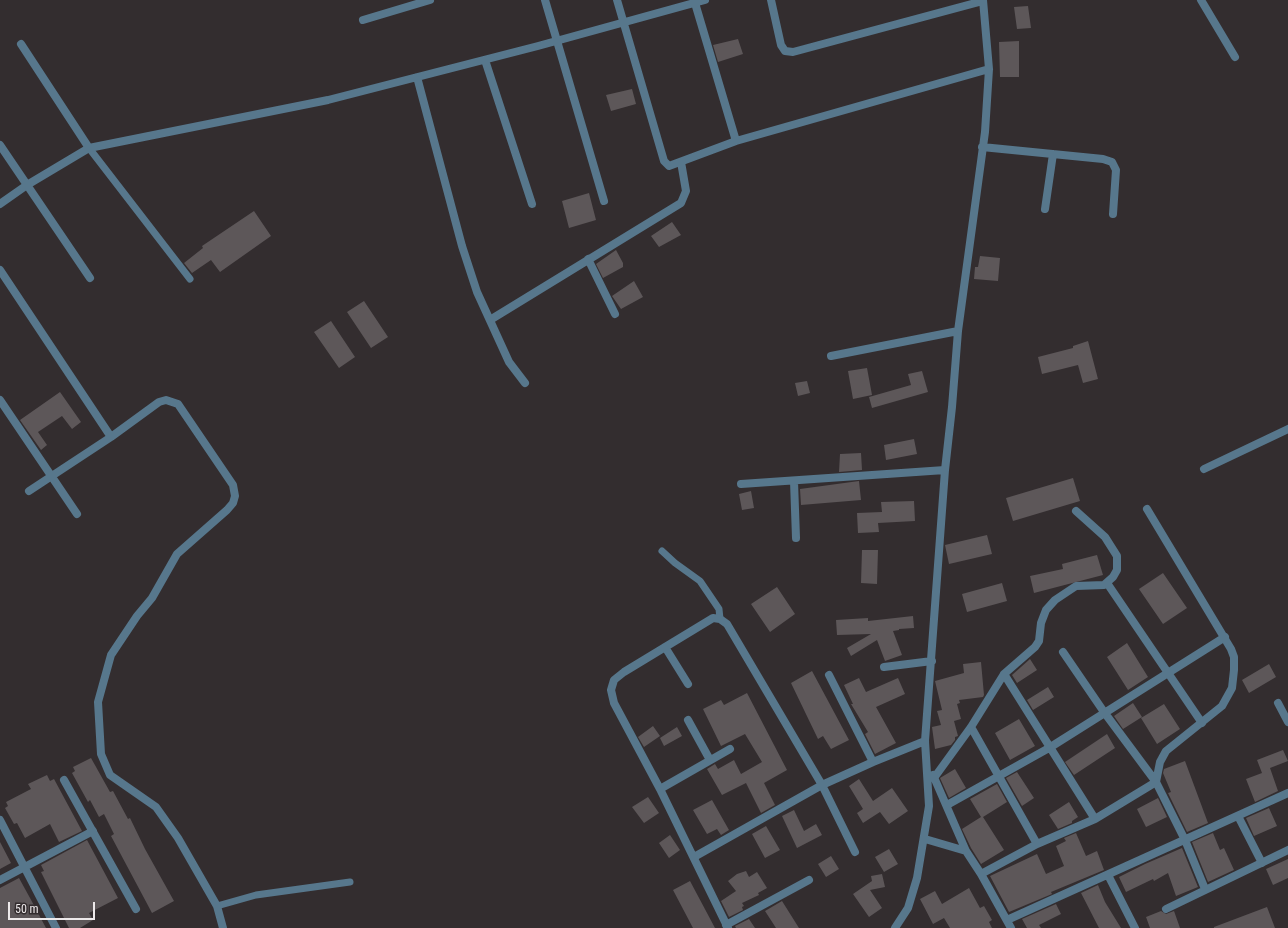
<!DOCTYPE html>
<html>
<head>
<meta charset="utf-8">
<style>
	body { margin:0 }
	#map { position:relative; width:1288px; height:928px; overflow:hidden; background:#332d2f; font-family:"Roboto Condensed",sans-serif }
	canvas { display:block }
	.scale { position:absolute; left:8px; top:902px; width:87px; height:18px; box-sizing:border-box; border:2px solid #ede9ea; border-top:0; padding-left:5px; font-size:12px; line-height:14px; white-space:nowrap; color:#ede9ea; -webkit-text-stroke:3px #332d2f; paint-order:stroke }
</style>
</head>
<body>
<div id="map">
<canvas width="1288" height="928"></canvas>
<div class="scale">50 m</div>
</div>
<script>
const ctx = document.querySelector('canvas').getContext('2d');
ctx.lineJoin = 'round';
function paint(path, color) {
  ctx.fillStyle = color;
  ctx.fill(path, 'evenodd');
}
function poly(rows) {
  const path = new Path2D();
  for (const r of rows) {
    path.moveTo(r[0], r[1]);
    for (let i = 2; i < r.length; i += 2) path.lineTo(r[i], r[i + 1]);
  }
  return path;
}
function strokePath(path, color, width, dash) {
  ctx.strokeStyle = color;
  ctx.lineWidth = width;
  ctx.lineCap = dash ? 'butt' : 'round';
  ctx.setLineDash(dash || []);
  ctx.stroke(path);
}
const building = poly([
	[1028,6,1031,28,1017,29,1014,7],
	[738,39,743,54,718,62,713,45],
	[1019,41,1019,77,1000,77,999,42],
	[632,89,636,104,611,111,606,95],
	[589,193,596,220,569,228,562,201],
	[254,211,271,236,220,272,211,260,192,273,184,263,203,248,202,246],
	[672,222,681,235,659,247,651,236],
	[616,250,623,263,623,267,603,278,596,264],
	[980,256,1000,258,998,281,974,279,975,267,978,267],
	[634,281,643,297,621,309,612,296],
	[364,301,388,337,371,348,347,312],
	[331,321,355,357,339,368,314,332],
	[1088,341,1098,379,1083,383,1078,365,1042,374,1038,357,1073,348,1073,346],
	[867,368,872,395,853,399,848,371],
	[922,371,928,392,872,408,869,397,911,385,908,374],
	[807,381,810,393,798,396,795,383],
	[60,392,81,422,72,429,62,416,38,432,47,445,41,450,20,420],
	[914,439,917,454,886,460,884,445],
	[861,453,862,470,839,472,840,454],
	[1073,478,1080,501,1013,521,1006,498],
	[859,481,861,500,801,505,800,489],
	[751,491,754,508,742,510,739,494],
	[914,501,915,521,878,523,879,532,858,533,857,513,882,512,881,502],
	[987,535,992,554,949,564,945,545],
	[862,550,878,550,877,584,861,583],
	[1097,555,1103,575,1034,593,1030,576,1063,569,1062,564],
	[1163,573,1187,608,1163,624,1139,589],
	[1002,583,1007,601,967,612,962,594],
	[777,587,795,614,770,632,751,604],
	[913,616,914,628,899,629,899,630,893,631,902,655,885,661,877,640,851,656,847,648,871,634,837,635,836,620,868,618,868,621],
	[1127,643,1148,677,1128,690,1107,657],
	[1030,659,1037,670,1017,683,1012,675],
	[981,662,984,695,983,697,959,700,960,703,957,704,961,719,954,721,958,736,955,737,955,740,951,745,935,749,932,727,941,725,937,711,942,710,935,681,964,673,963,664],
	[1269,664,1276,677,1249,693,1242,680],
	[812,671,849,740,831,749,823,736,818,739,791,683],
	[859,678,866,692,898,678,905,694,876,707,896,743,875,754,865,734,868,732,851,704,853,704,844,685],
	[1048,687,1054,697,1033,710,1027,700],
	[747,693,787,770,764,783,775,805,761,813,746,783,722,795,707,769,715,764,718,769,734,760,741,774,762,762,745,734,721,746,703,709,721,700,724,705],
	[1133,703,1142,717,1123,729,1114,716],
	[1164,704,1180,729,1157,744,1141,718],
	[1019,719,1035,746,1010,760,995,733],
	[653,726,660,736,644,747,638,737],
	[677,727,682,736,664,746,660,738],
	[1107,734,1115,748,1074,775,1065,762],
	[1283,750,1288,761,1270,768,1278,791,1255,802,1246,779,1262,773,1257,760],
	[91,758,110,792,113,791,128,819,130,818,145,849,174,901,152,913,111,836,114,834,104,814,99,817,90,800,88,802,72,773,75,771,73,767],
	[1185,761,1208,823,1187,832,1168,793,1171,792,1163,773,1164,769],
	[955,769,966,788,949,798,940,778],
	[1017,772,1034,798,1022,806,1006,778],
	[47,775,50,781,54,779,82,831,59,842,50,824,25,838,17,823,14,824,5,808,8,806,6,802,31,789,28,784],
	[859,779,873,801,892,788,908,811,889,824,880,812,863,823,857,813,863,809,849,786],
	[997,784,1007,802,983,817,1004,850,981,864,971,848,962,829,981,817,970,799],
	[648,797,659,813,644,823,632,807],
	[1158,798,1167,817,1146,827,1137,809],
	[712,800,729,830,721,835,717,829,707,834,693,810],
	[1069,802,1078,817,1072,821,1072,823,1058,829,1049,815],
	[1269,808,1277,826,1254,836,1246,818],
	[794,810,804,831,816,824,822,835,797,848,782,816],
	[766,826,780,850,765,858,752,834],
	[1076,833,1086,856,1097,851,1104,870,1051,892,1052,894,1009,912,990,876,1037,854,1046,874,1064,866,1056,846,1066,841,1064,838],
	[1213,833,1220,850,1224,848,1234,870,1208,882,1192,842],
	[670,835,680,850,669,858,659,843],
	[87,840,118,898,89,913,93,920,80,928,69,928,41,872,44,871,41,865],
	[0,842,11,863,0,869],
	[1182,848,1198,887,1176,896,1168,873,1154,881,1153,879,1126,892,1119,877,1145,864],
	[889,849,898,864,884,872,875,857],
	[831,856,839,869,826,877,818,864],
	[1288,859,1288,878,1273,885,1266,869],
	[746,871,749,877,757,872,767,888,758,893,759,895,742,903,744,906,742,907,743,910,729,917,721,901,736,891,728,881,737,874],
	[882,874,885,887,870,890,882,908,869,917,853,894,872,881,871,876],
	[19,878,30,898,46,928,0,928,0,888],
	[690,881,715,928,693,928,673,890],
	[1098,885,1105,902,1121,928,1099,928,1081,893],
	[969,888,980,908,984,906,992,920,989,922,992,928,950,928,944,918,933,924,920,899,935,891,942,904],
	[782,901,799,928,776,928,765,911],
	[1056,904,1061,914,1039,925,1041,928,1027,928,1022,919],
	[1267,907,1275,928,1214,928,1214,927],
	[1161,911,1166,914,1174,911,1180,928,1150,928,1146,917],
	[749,919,755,928,736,928,735,926]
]);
const lane = poly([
	[89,148,190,279],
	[662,551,675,563,700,581,719,609,720,619],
	[217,906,256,895,350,882]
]);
const street = poly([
	[545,0,604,201],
	[617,0,664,161,669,166,736,141,989,69],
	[771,0,781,45,785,51,793,52,983,1],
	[1201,0,1235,57],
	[695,3,736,141],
	[363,20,430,0],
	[21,44,89,148],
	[485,60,532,204],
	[417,77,462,246,477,292,509,362,525,383],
	[0,145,90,278],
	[982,147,1103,159,1112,162,1116,170,1113,214],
	[0,204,27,185,89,148,328,100,538,46,705,0],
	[1045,209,1053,154],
	[588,259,615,314],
	[0,270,111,437],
	[490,320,681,203,686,191,681,162],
	[831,356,958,331],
	[0,400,77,514],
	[1204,469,1288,429],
	[794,481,796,538],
	[741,484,945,470],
	[29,491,111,437,159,402,166,400,178,404,233,485,235,496,233,503,227,510,177,554,152,598,137,616,111,655,98,702,101,754,110,775,156,807,178,838,217,906,223,928],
	[1107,583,1202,723],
	[665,647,688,684],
	[1063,652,1104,712,1156,782,1185,840,1205,889],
	[884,667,932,661],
	[1004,674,1095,819],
	[829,675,873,762],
	[1278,703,1288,722],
	[688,720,710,760],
	[971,727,1037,844],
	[933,775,966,851],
	[934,778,971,727,1004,674,1035,647,1039,641,1041,623,1046,610,1055,600,1076,586,1104,585,1113,577,1117,570,1117,556,1105,537,1076,511],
	[64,780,136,909],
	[660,789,730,749],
	[947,805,1049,748,1225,637],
	[1238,816,1262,863],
	[0,820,56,928],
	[925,839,966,851,981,874,1011,928],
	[694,857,822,785,873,762,925,741],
	[981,874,1037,844,1095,819,1156,782,1160,762,1166,751,1222,706,1232,688,1234,670,1234,657,1231,649,1147,509],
	[1108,875,1135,928],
	[0,880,93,831],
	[1166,909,1288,850],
	[1007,920,1288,793],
	[726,925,809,880],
	[728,928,660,789,614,703,611,690,614,680,624,672,713,618,720,619,727,624,822,785,855,852],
	[895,928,908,908,917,878,929,806,925,741,945,470,952,407,958,331,985,132,989,69,983,0]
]);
paint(building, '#5d5759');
strokePath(lane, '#57778c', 7);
strokePath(street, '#57778c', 8);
</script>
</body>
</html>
